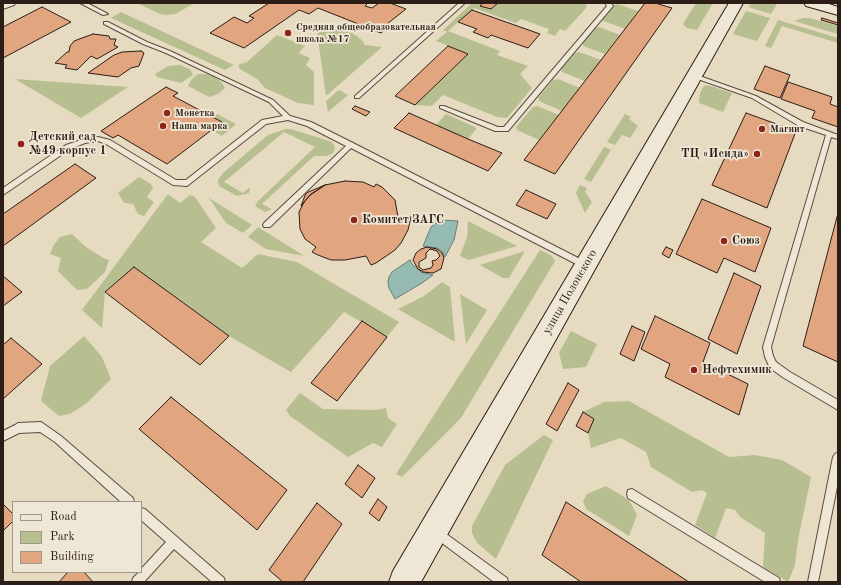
<!DOCTYPE html>
<html>
<head>
<meta charset="utf-8">
<style>
	body { margin:0 }
	#map { position:relative; width:841px; height:585px; overflow:hidden; background:#e6dac0; font-family:"Old Standard TT",serif }
	canvas { display:block }
	.frame { position:absolute; inset:0; border:4px solid #2c1d17; pointer-events:none }
	.legend { position:absolute; left:12px; top:501px; width:130px; height:72px; box-sizing:border-box; background:#efe7d6; border:1px solid #a1968a; margin:0; padding:5px 7px; list-style:none; font-size:12px; color:#2c1d17 }
	.legend li { display:flex; align-items:center; gap:8px; height:20px }
	.legend b { width:20px; border:1px solid #a1968a }
</style>
</head>
<body>
<div id="map">
<canvas width="841" height="585"></canvas>
<div class="frame"></div>
<ul class="legend">
<li><b style="height:5px;background:#efe7d6"></b>Road</li>
<li><b style="height:11px;background:#b7bf91"></b>Park</li>
<li><b style="height:11px;background:#e1a57f"></b>Building</li>
</ul>
</div>
<script>
const ctx = document.querySelector('canvas').getContext('2d');
ctx.lineJoin = 'round';
function paint(path, color) {
  ctx.fillStyle = color;
  ctx.fill(path, 'evenodd');
}
function poly(rows) {
  const path = new Path2D();
  for (const r of rows) {
    path.moveTo(r[0], r[1]);
    for (let i = 2; i < r.length; i += 2) path.lineTo(r[i], r[i + 1]);
  }
  return path;
}
function strokePath(path, color, width, dash) {
  ctx.strokeStyle = color;
  ctx.lineWidth = width;
  ctx.lineCap = dash ? 'butt' : 'round';
  ctx.setLineDash(dash || []);
  ctx.stroke(path);
}
function write(font, color, halo, rows, align = 'center') {
  ctx.font = font + ' "Old Standard TT",serif';
  ctx.lineWidth = 3.5;
  ctx.setLineDash([]);
  ctx.textBaseline = 'middle';
  ctx.strokeStyle = halo;
  ctx.fillStyle = color;
  for (const [text, x, y, turn = 0] of rows) {
    ctx.save();
    ctx.translate(x, y);
    ctx.rotate((+turn || 0) * Math.PI / 180);
    ctx.textAlign = isNaN(turn) ? turn : align;
    if (halo) ctx.strokeText(text, 0, 0);
    ctx.fillText(text, 0, 0);
    ctx.restore();
  }
}
const green = poly([
	[137,3,195,3,175,14,166,15,160,14],
	[472,3,483,3,481,6,491,9,498,3,585,3,587,7,565,31,560,29,555,36,547,33,549,29,521,19,516,23,474,8,448,31,500,51,497,55,528,66,520,74,532,88,507,118,497,117,443,95,432,106,415,105,468,54,436,41,447,32,443,30],
	[696,3,713,3,697,30,687,28,683,24],
	[752,3,774,3,777,4,771,14,748,7],
	[617,4,638,11,625,29,603,21,602,19,614,5],
	[746,11,770,18,757,41,733,34],
	[121,12,234,65,225,70,111,18],
	[803,18,809,18,838,26,838,34,794,21],
	[778,20,838,38,838,43,782,26,771,48,765,46],
	[599,27,620,35,605,54,583,46,583,43,595,28],
	[333,29,352,33,362,40,365,45,382,47,326,96,317,32],
	[277,35,305,46,299,53,310,58,306,65,314,72,314,105,298,103,265,88,257,79,240,69,238,65,247,62],
	[579,52,601,60,585,81,562,72,561,69,575,53],
	[180,65,190,69,193,75,181,83,157,77,155,74,168,66],
	[198,74,207,74,215,77,222,83,225,88,218,94,209,97,188,86,191,80],
	[15,79,128,87,81,118],
	[558,79,580,88,562,111,539,101,538,98,553,80],
	[706,85,711,86,732,93,723,112,699,103,700,93,703,87],
	[339,90,348,95,328,112,326,101],
	[537,106,559,115,539,140,517,130,516,127,533,107],
	[217,114,236,124,222,136,211,130,222,122,213,117],
	[446,114,477,128,468,139,436,125],
	[625,114,631,117,629,119,638,126,630,138,622,135,615,145,607,142],
	[286,129,291,129,332,142,335,147,333,153,327,156,314,156,262,204,272,209,265,212,255,206,258,201,315,147,284,132,224,182,243,193,250,187,249,193,237,196,219,186,218,180,223,173,268,135],
	[604,147,611,150,591,182,584,179],
	[139,177,151,184,153,188,147,197,154,202,144,216,138,214,133,204,124,203,118,193],
	[580,185,587,188,585,192,592,202,585,213,576,193],
	[168,194,180,203,190,195,195,197,216,228,201,242,242,268,258,254,297,262,399,322,387,337,344,312,291,372,229,336,134,267,105,292,102,328,82,310],
	[209,198,252,225,243,233,226,223],
	[468,221,517,246,469,260,460,256,467,237],
	[258,227,298,252,304,256,266,249,248,237],
	[72,234,86,247,105,259,109,260,105,272,87,289,77,290,58,271,61,258,50,254,53,246,60,237],
	[540,250,551,255,555,261,461,418,402,477,396,474],
	[525,251,509,278,503,278,480,265],
	[442,282,450,287,455,342,398,309,424,296],
	[460,294,487,310,466,344],
	[571,331,597,344,586,367,563,369,559,353],
	[84,336,102,357,111,379,87,403,70,414,59,416,41,401,50,366],
	[300,393,323,409,376,410,386,408,388,418,397,424,382,447,373,443,348,457,290,416,286,410],
	[629,401,729,457,755,455,782,460,811,477,798,540,795,565,788,582,763,567,765,533,740,517,735,510,726,508,715,538,695,525,707,493,702,490,692,492,651,467,646,452,621,438,591,448,588,433,594,419,583,412,604,402],
	[544,435,553,440,496,559,477,543,472,533,472,526,505,465],
	[606,486,629,500,637,515,629,536,586,509,583,501,587,494]
]);
const water = poly([
	[440,220,458,221,454,240,445,257,442,251,437,248,423,246,431,227,440,220],
	[410,260,412,264,421,272,433,275,422,283,395,299,389,288,388,282,389,277,392,272,410,260]
]);
const building = poly([
	[269,3,366,3,367,4,365,6,372,8,379,3,390,3,406,9,387,24,390,25,381,33,318,8,309,14,299,10,244,48,210,33,234,17,247,23,254,18,249,16,269,3],
	[483,3,498,3,491,9,480,6,483,3],
	[645,3,655,3,672,8,555,174,524,160,645,3],
	[42,7,71,22,3,58,3,27,42,7],
	[472,10,540,34,528,48,491,35,488,38,473,32,477,29,458,22,472,10],
	[822,18,838,23,838,25,821,20,822,18],
	[93,34,109,36,110,39,116,39,114,45,118,47,97,59,91,56,77,70,65,68,67,65,55,63,67,52,69,52,70,46,74,41,93,34],
	[448,46,468,54,415,105,395,96,448,46],
	[141,51,144,53,139,66,131,68,118,77,88,73,114,55,122,52,141,51],
	[765,66,790,75,780,98,754,89,765,66],
	[788,82,832,97,830,104,838,107,838,127,812,118,815,111,781,99,788,82],
	[166,87,178,93,173,96,222,122,167,164,118,135,113,138,101,131,166,87],
	[355,106,370,112,366,116,352,109,355,106],
	[409,113,468,139,502,153,488,171,394,128,409,113],
	[746,113,796,131,767,208,712,185,746,113],
	[75,164,96,178,3,246,3,214,75,164],
	[345,181,363,182,374,187,376,184,382,187,395,200,398,217,411,217,408,230,401,243,395,250,376,263,371,265,366,256,345,260,331,260,318,255,312,252,316,247,305,239,300,229,299,212,304,202,310,195,325,185,345,181],
	[325,185,310,195,301,206,306,193,325,185],
	[526,190,556,204,547,219,516,205,526,190],
	[702,199,771,228,755,272,724,258,717,273,676,254,702,199],
	[838,213,838,362,803,346,838,213],
	[427,247,437,249,442,253,444,258,441,269,433,273,423,272,418,269,413,260,416,253,421,249,427,247],
	[430,249,437,251,440,256,436,260,432,261,433,265,431,268,423,270,419,267,419,262,426,258,426,253,430,249],
	[666,247,673,250,669,258,662,254,666,247],
	[134,267,229,336,200,365,105,292,134,267],
	[734,273,761,286,737,354,708,339,734,273],
	[3,276,22,292,3,306,3,276],
	[655,316,710,343,703,362,748,384,739,415,665,377,670,364,641,349,655,316],
	[362,321,387,337,337,401,311,383,362,321],
	[632,326,645,332,634,361,620,354,632,326],
	[11,338,42,364,3,399,3,345,11,338],
	[568,383,579,390,557,431,546,424,568,383],
	[171,397,287,490,257,530,139,429,171,397],
	[583,412,594,419,588,433,576,426,583,412],
	[358,465,375,478,362,498,345,484,358,465],
	[378,499,387,507,379,521,369,513,378,499],
	[566,502,689,582,581,582,542,555,566,502],
	[317,503,342,524,303,582,283,582,269,570,317,503],
	[3,504,13,514,13,521,3,531,3,504],
	[68,572,84,572,93,582,59,582,68,572]
]);
const lane = poly([
	[80,3,87,3,108,14,103,15,80,3],
	[459,3,465,3,359,98,355,98,355,96,459,3],
	[605,3,611,3,613,6,508,131,495,131,440,108,440,106,444,106,498,127,504,127,607,6,605,3],
	[104,22,108,22,147,42,170,51,273,100,290,116,311,122,353,143,588,263,589,265,588,267,582,267,351,148,270,227,264,227,263,225,264,223,346,146,307,126,288,120,266,124,187,186,173,185,106,144,98,141,85,143,70,149,3,195,3,188,66,145,84,139,98,137,110,140,176,180,186,180,262,120,283,116,269,102,166,53,143,44,104,24,104,22],
	[694,74,756,96,803,122,838,135,838,139,831,137,771,347,773,356,776,362,790,372,838,400,838,410,784,378,770,368,765,357,763,347,826,135,799,126,752,98,692,77,691,76,694,74],
	[41,422,61,436,133,498,134,502,121,502,55,442,40,432,19,433,3,441,3,431,15,425,18,423,41,422],
	[838,452,838,482,818,582,808,582,833,457,835,454,838,452],
	[632,489,779,578,780,582,765,582,628,498,627,494,628,490,632,489],
	[141,508,145,509,224,578,225,582,212,582,174,549,144,582,132,582,133,578,139,572,141,572,141,569,166,542,141,520,141,508],
	[438,528,507,578,508,582,494,582,434,537,433,533,434,529,438,528]
]);
const street = poly([
	[3,3,15,3,14,5,3,9,3,3]
]);
const secondary = poly([
	[729,3,743,3,421,582,389,582,393,571,729,3],
	[804,3,826,3,838,7,838,15,806,6,804,3]
]);
const markers = [
	[288,33,4,"#8f2418"],
	[167,113,4,"#8f2418"],
	[163,126,4,"#8f2418"],
	[762,129,4,"#8f2418"],
	[21,144,4,"#8f2418"],
	[757,154,4,"#8f2418"],
	[354,220,4,"#8f2418"],
	[724,241,4,"#8f2418"],
	[694,370,4,"#8f2418"]
];
const farPoinames = [
	["Средняя общеобразовательная",296,27],
	["школа №17",296,39],
	["Монетка",175,113],
	["Наша марка",171,126],
	["Магнит",770,129]
];
const poiNames = [
	["Детский сад",29,137],
	["№49 корпус 1",29,151],
	["ТЦ «Исида»",749,154,"right"],
	["Комитет ЗАГС",362,220],
	["Союз",732,241],
	["Нефтехимик",702,370]
];
const streetNames = [
	["улица Полонского",570,292,-60]
];
paint(green, '#b7bf91');
paint(water, '#96bbb2');
strokePath(water, '#6c7c74', 1);
paint(building, '#e1a57f');
strokePath(building, '#2c1d17', 1);
strokePath(lane, '#5a4c41', 2);
strokePath(street, '#5a4c41', 2);
strokePath(secondary, '#2c1d17', 2);
paint(lane, '#efe7d6');
paint(street, '#efe7d6');
paint(secondary, '#efe7d6');
for (const [x, y, r, color] of markers) {
  const dot = new Path2D();
  dot.arc(x, y, r, 0, 2 * Math.PI);
  ctx.fillStyle = color;
  ctx.fill(dot);
  strokePath(dot, '#efe7d6', 1.5);
}
write('bold 10px', '#2c1d17', '#efe7d6', farPoinames, 'left');
write('bold 12px', '#2c1d17', '#efe7d6', poiNames, 'left');
write('12px', '#2c1d17', '#efe7d6', streetNames);
</script>
</body>
</html>
